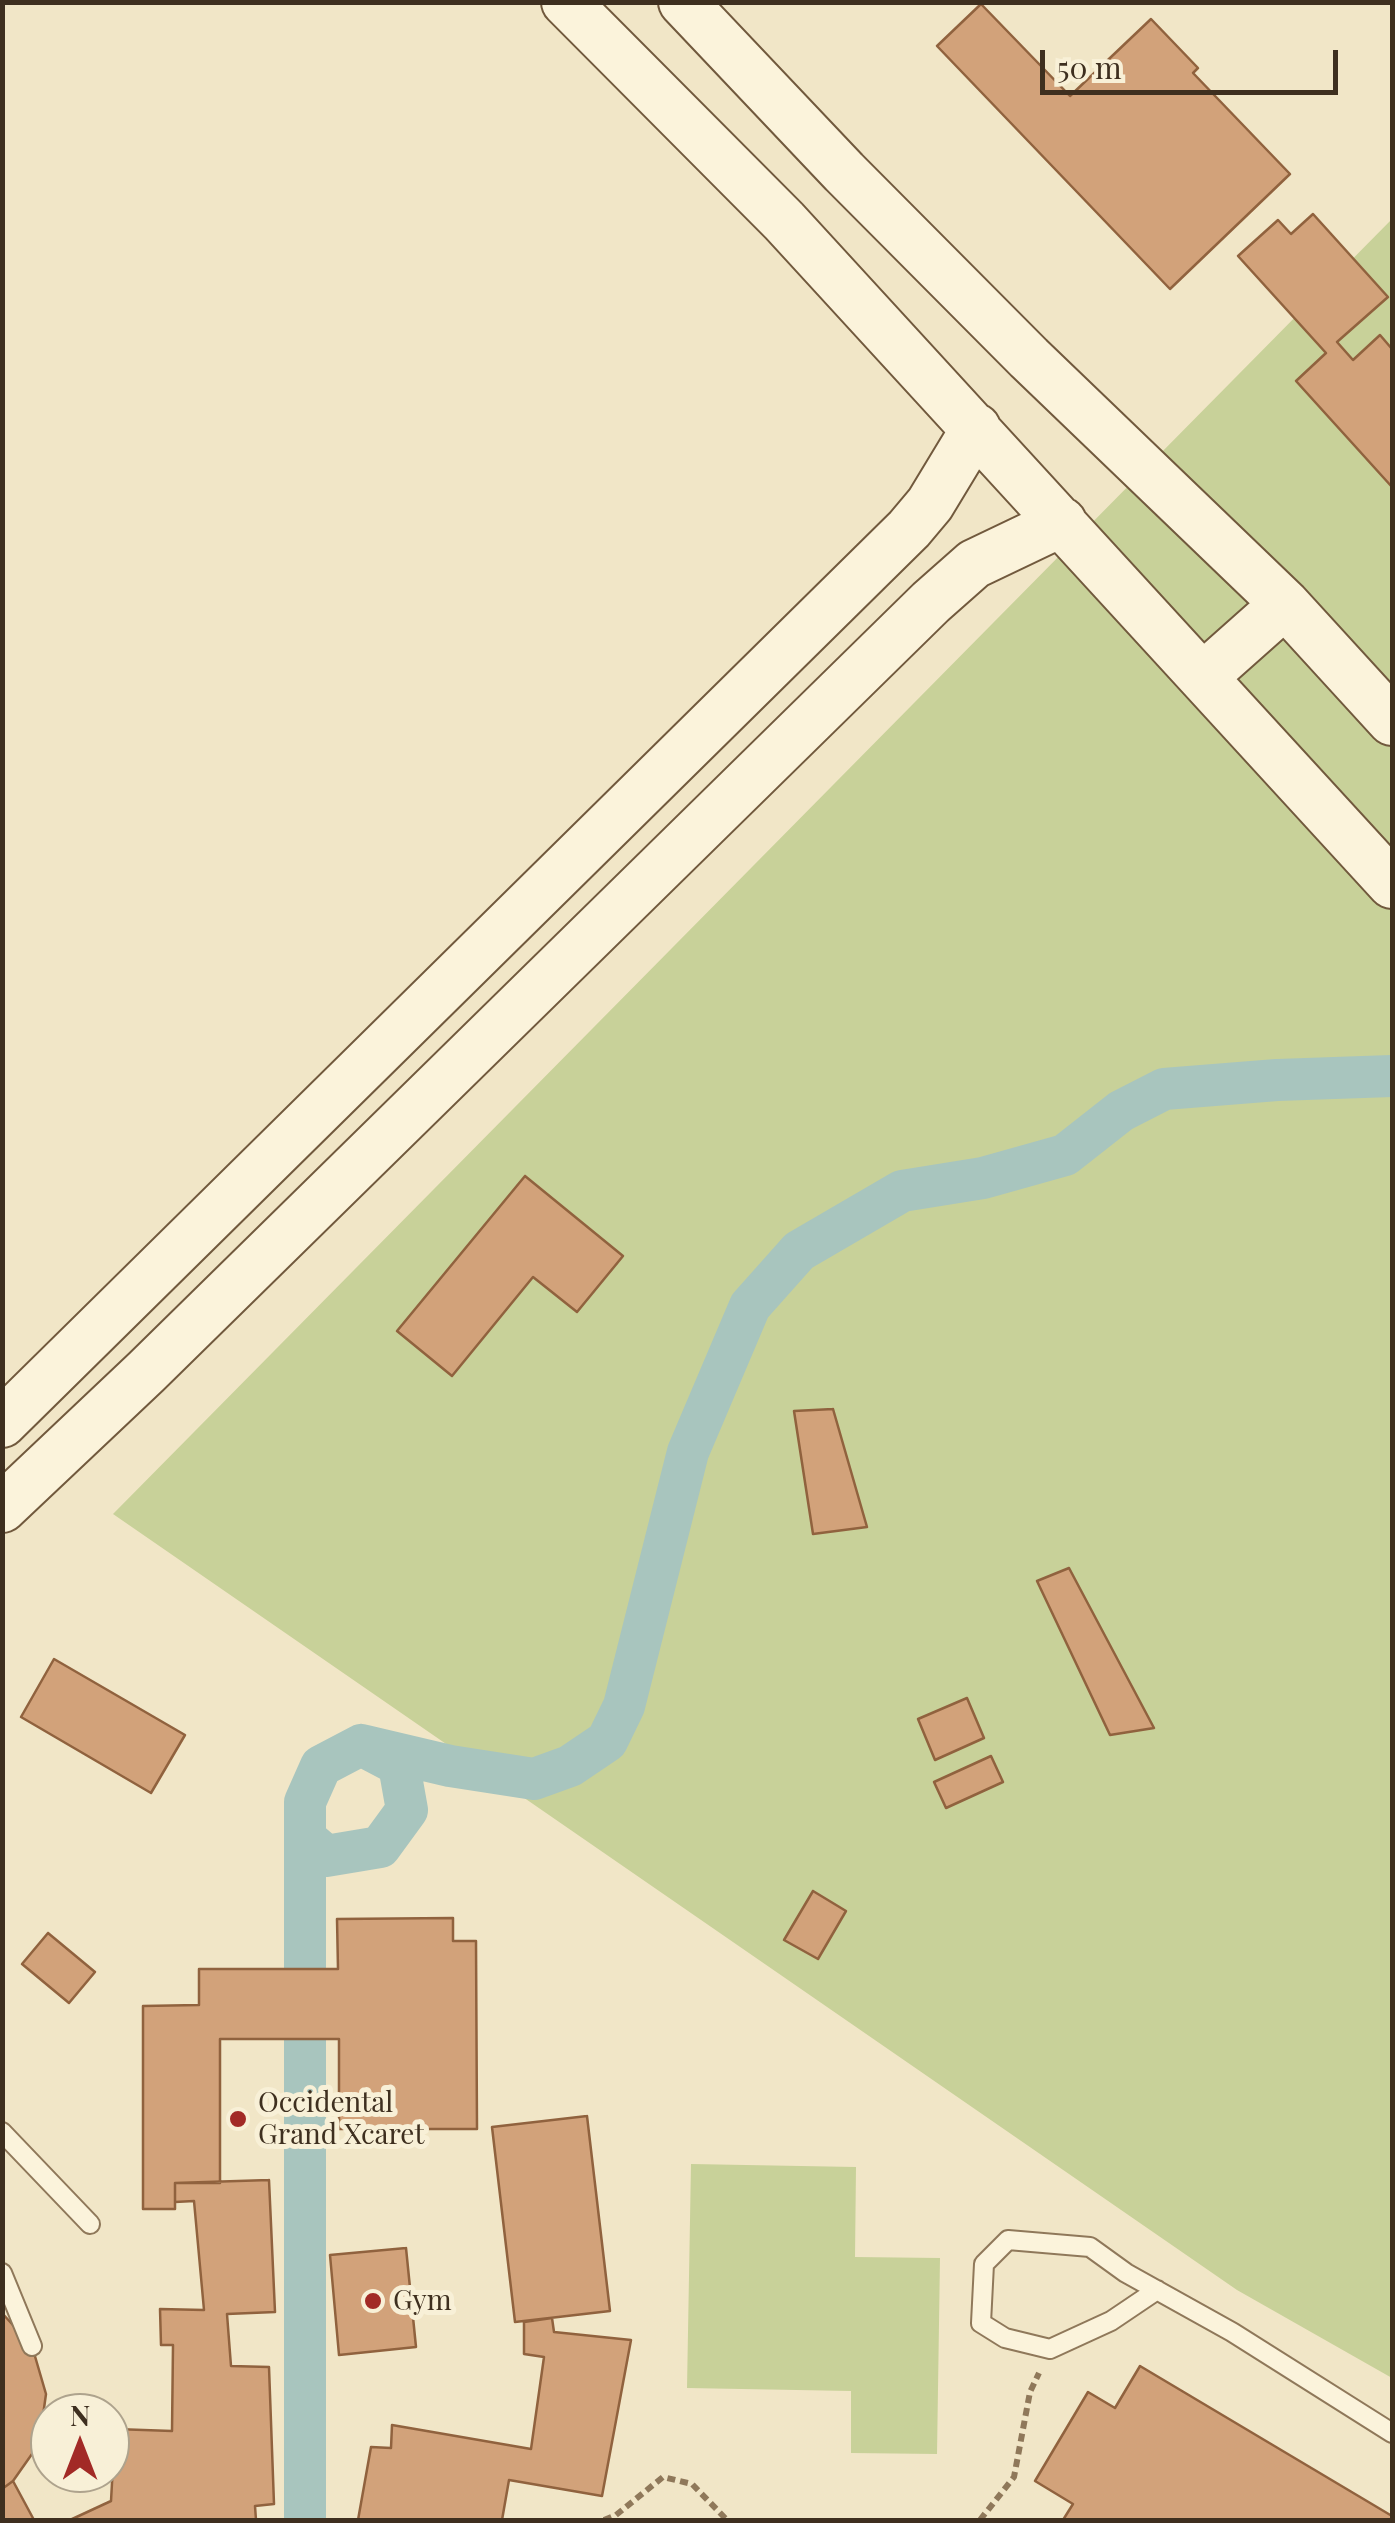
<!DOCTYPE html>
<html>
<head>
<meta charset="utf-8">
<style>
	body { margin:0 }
	#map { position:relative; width:1395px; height:2523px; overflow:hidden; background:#f1e6c7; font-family:"Playfair Display",serif }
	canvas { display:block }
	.frame { position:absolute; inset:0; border:5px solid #3e2f1f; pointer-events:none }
	.north { position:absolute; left:30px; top:2393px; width:100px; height:100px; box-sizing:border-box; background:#f8f0d7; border:2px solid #aea38d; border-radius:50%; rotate:0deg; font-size:28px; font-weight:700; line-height:40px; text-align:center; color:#3e2f1f }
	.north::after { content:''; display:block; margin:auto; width:35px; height:45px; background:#a22a26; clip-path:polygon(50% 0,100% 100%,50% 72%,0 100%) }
	.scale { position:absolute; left:1040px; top:50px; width:298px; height:45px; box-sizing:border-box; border:5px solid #3e2f1f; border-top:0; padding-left:12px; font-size:30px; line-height:35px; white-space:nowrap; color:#3e2f1f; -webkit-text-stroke:8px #f8f0d7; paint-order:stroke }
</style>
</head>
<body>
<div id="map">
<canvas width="1395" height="2523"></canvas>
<div class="frame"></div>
<div class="north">N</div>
<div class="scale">50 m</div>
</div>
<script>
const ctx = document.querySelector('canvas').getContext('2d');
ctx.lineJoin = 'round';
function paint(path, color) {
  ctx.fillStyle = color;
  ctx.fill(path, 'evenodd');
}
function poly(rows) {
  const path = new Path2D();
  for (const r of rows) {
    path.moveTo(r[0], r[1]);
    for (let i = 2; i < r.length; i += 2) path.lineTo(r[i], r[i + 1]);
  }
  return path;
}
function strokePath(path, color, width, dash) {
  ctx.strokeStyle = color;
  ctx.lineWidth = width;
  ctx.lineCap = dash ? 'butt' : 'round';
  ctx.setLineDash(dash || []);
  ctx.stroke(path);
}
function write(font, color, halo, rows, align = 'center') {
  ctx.font = font + ' "Playfair Display",serif';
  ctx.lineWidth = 10;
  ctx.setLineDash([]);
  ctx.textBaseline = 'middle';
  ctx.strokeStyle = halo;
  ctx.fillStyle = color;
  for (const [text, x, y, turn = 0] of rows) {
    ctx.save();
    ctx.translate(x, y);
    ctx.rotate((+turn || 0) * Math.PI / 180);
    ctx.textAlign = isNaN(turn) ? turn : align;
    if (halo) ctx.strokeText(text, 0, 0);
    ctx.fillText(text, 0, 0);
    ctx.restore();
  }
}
const green = poly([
	[1392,219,1392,2378,1237,2290,113,1514],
	[691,2164,856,2167,855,2257,940,2258,937,2454,851,2453,851,2391,687,2388]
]);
const canal = poly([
	[361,1745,450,1766,534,1779,570,1766,607,1741,624,1706,688,1452,750,1306,799,1251,902,1191,983,1178,1065,1155,1121,1111,1164,1089,1277,1080,1392,1076],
	[305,1838,326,1856,380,1847,407,1810,399,1765,361,1745,321,1766,305,1802,305,2520]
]);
const building = poly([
	[981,4,1070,96,1151,19,1198,68,1193,73,1290,174,1170,289,937,46,981,4],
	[1313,214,1388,297,1337,342,1353,360,1380,335,1392,349,1392,487,1296,381,1326,353,1238,256,1278,220,1291,234,1313,214],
	[525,1176,623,1256,577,1312,533,1277,452,1376,397,1331,525,1176],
	[833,1409,867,1527,813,1534,794,1411,833,1409],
	[1069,1568,1154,1728,1110,1735,1037,1581,1069,1568],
	[54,1659,185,1735,151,1793,21,1717,54,1659],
	[967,1698,984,1738,935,1760,918,1719,967,1698],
	[991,1756,1003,1782,946,1808,934,1782,991,1756],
	[813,1891,846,1911,818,1959,784,1940,813,1891],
	[453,1918,453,1941,476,1941,477,2129,339,2129,339,2039,220,2039,220,2183,175,2183,175,2209,143,2209,143,2006,199,2005,199,1969,338,1969,337,1919,453,1918],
	[48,1933,95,1972,69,2003,22,1964,48,1933],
	[587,2116,610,2311,515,2322,492,2127,587,2116],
	[269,2180,275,2312,227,2314,231,2366,269,2367,274,2504,255,2506,256,2520,70,2520,111,2501,115,2429,172,2431,173,2345,161,2345,160,2309,204,2310,194,2201,175,2202,175,2183,269,2180],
	[406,2248,416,2347,339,2355,330,2255,406,2248],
	[2,2313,32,2346,46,2394,39,2444,13,2481,2,2489,2,2313],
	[552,2318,554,2332,631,2340,602,2496,509,2480,502,2520,358,2520,371,2447,391,2448,392,2425,531,2449,544,2357,524,2354,524,2322,552,2318],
	[1140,2366,1392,2516,1392,2520,1063,2520,1073,2504,1035,2481,1088,2392,1115,2408,1140,2366],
	[13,2481,34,2520,2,2520,2,2489,13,2481]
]);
const path = poly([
	[604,2520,616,2515,663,2477,692,2484,727,2520],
	[980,2520,1014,2477,1030,2392,1039,2373]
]);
const lane = poly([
	[2,2132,90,2224],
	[2,2273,32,2346],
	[1157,2290,1111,2321,1050,2349,1005,2338,981,2323,984,2264,1008,2240,1090,2247,1126,2273,1232,2332,1392,2433]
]);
const secondary = poly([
	[566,2,784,221,1392,884],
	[683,2,844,172,1029,358,1285,604,1392,721],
	[1204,676,1285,604],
	[2,1423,909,529,930,504,976,428],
	[2,1508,146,1372,931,602,974,564,1062,522]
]);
const markers = [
	[238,2119,10,"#a22a26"],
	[373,2301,10,"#a22a26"]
];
const poiNames = [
	["Occidental",258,2103],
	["Grand Xcaret",258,2135],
	["Gym",393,2301]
];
paint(green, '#c8d199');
strokePath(canal, '#a8c5be', 42);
paint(building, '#d2a27a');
strokePath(building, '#90623e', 2.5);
strokePath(lane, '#8f785a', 22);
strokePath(secondary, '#71593d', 52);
strokePath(path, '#8f785a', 6, [8, 5]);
strokePath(lane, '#fbf3db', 18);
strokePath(secondary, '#fbf3db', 48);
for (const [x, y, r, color] of markers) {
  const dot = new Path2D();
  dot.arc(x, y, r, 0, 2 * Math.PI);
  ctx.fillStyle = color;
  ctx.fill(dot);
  strokePath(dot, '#f8f0d7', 4);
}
write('28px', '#3e2f1f', '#f8f0d7', poiNames, 'left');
</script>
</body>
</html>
